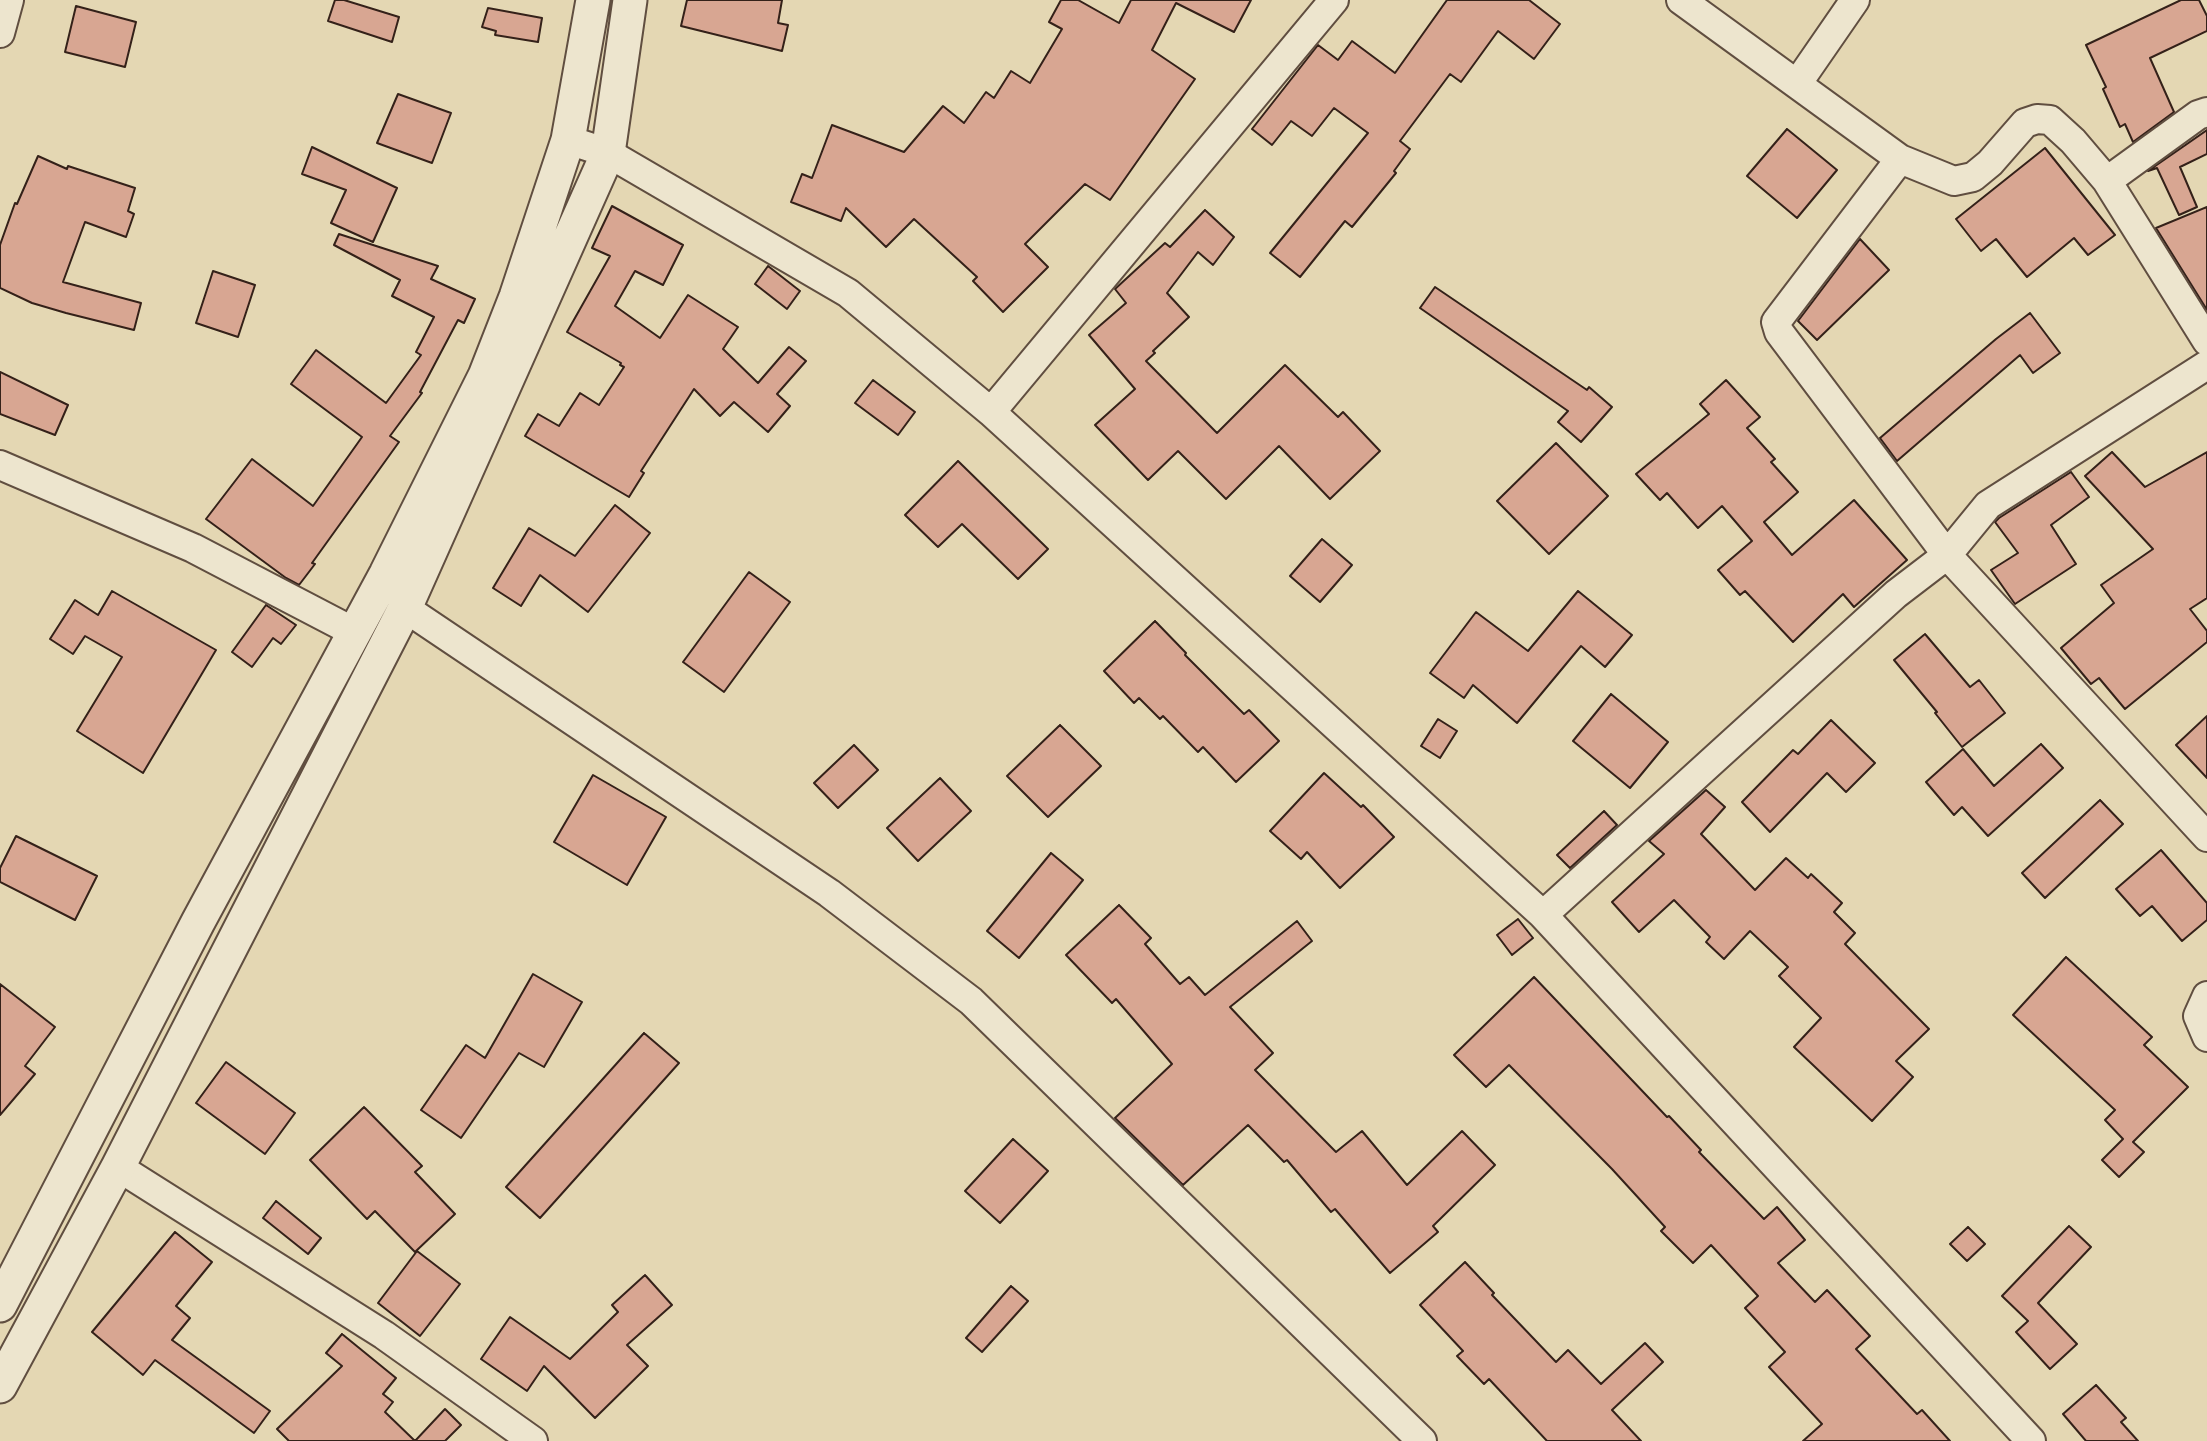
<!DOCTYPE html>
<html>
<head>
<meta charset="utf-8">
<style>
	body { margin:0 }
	canvas { display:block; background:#e4d7b3 }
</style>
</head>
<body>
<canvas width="2207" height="1441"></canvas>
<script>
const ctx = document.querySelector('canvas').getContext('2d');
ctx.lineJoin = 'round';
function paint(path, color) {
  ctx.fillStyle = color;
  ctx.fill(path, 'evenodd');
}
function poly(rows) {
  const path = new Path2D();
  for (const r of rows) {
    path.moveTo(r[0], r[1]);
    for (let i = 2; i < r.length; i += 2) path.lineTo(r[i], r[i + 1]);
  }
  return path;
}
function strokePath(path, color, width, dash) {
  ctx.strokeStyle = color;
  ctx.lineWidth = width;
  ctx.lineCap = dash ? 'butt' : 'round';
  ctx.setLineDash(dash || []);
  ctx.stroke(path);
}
const building = poly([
	[335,0,344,0,399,17,392,42,328,21,335,0],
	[687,0,782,0,778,23,788,25,782,51,681,26,687,0],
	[1061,0,1078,0,1119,23,1131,0,1251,0,1234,32,1176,3,1152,50,1195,79,1110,200,1085,184,1025,244,1048,267,1003,312,973,281,977,277,914,219,886,247,846,208,841,221,791,202,802,174,812,178,832,125,904,152,943,106,964,123,986,92,994,98,1011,71,1030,83,1062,29,1049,22,1061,0],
	[1447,0,1529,0,1560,24,1534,59,1498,31,1461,82,1450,74,1400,141,1410,149,1394,171,1396,173,1352,227,1345,221,1300,277,1270,253,1368,133,1334,108,1312,136,1291,121,1272,145,1252,129,1318,45,1338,60,1352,41,1395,73,1447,0],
	[2181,0,2199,0,2207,16,2207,31,2150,58,2174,112,2133,142,2125,124,2120,127,2103,89,2106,87,2086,45,2181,0],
	[76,6,136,22,125,67,65,52,76,6],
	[488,8,542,18,538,42,495,35,496,31,482,27,488,8],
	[398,94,451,113,432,163,377,143,398,94],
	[1787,129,1837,170,1797,218,1747,176,1787,129],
	[2207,130,2207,154,2180,167,2197,207,2179,215,2157,168,2148,171,2207,130],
	[312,147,397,188,373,242,331,223,346,190,302,174,312,147],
	[2045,148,2115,235,2088,255,2074,238,2027,277,1996,239,1981,251,1956,219,2045,148],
	[38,156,67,169,68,166,135,188,128,211,134,214,126,237,85,222,63,282,141,303,134,330,66,313,32,303,0,288,0,245,15,203,17,204,38,156],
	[612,206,683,245,663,285,635,271,615,306,660,338,688,295,738,327,723,349,758,383,789,347,806,361,777,394,790,406,768,432,734,402,720,416,694,389,641,471,644,473,629,497,525,436,538,414,559,426,580,393,599,405,624,367,620,365,621,363,567,332,610,256,592,248,612,206],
	[2207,207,2207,310,2156,228,2207,207],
	[1205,210,1234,237,1213,265,1198,252,1167,293,1189,317,1153,351,1155,353,1146,361,1217,433,1285,365,1338,417,1343,412,1380,451,1330,499,1279,446,1226,499,1178,451,1148,480,1095,425,1135,389,1089,335,1126,303,1115,289,1165,243,1170,247,1205,210],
	[339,234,438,266,431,279,475,299,464,323,458,320,420,392,422,393,390,436,399,442,312,563,315,564,299,585,286,578,206,519,252,459,313,506,362,437,291,384,316,350,386,403,421,355,416,352,434,317,392,296,400,280,334,245,339,234],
	[1860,239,1889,270,1817,340,1798,321,1860,239],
	[768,266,800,291,787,309,755,284,768,266],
	[213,271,255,285,238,337,196,323,213,271],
	[1435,287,1587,390,1589,387,1612,407,1581,442,1558,422,1568,411,1420,308,1435,287],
	[2030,313,2060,353,2033,373,2020,355,1897,461,1880,438,1996,339,2030,313],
	[0,372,68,405,55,435,0,414,0,372],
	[873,380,915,412,898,435,855,403,873,380],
	[1726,380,1760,417,1747,428,1775,459,1771,462,1798,492,1764,522,1792,555,1854,500,1907,560,1854,607,1843,594,1793,642,1745,591,1740,595,1718,570,1752,541,1722,506,1698,528,1667,493,1660,500,1636,474,1709,414,1700,404,1726,380],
	[1556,443,1608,496,1549,554,1497,501,1556,443],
	[2112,452,2145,487,2207,452,2207,598,2190,609,2207,631,2207,642,2125,709,2099,678,2091,684,2061,648,2114,603,2101,585,2153,549,2085,476,2112,452],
	[958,461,1048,549,1018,579,962,524,938,547,905,515,958,461],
	[2071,472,2089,497,2051,525,2076,564,2015,604,1991,570,2018,553,1995,522,1999,518,2071,472],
	[615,505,650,533,588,612,540,575,521,606,493,588,529,528,575,556,615,505],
	[1322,539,1352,565,1320,602,1290,576,1322,539],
	[749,572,790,602,724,692,683,662,749,572],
	[112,591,216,650,143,773,77,731,122,657,85,636,73,654,50,639,75,600,98,615,112,591],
	[1578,591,1632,635,1605,667,1581,646,1517,723,1473,685,1464,698,1430,673,1476,612,1528,651,1578,591],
	[266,605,296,625,281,644,273,638,252,667,232,652,266,605],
	[1155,621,1186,653,1185,655,1244,714,1249,710,1279,741,1236,782,1203,747,1198,752,1163,716,1160,719,1139,698,1134,703,1104,671,1155,621],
	[1925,634,1970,687,1979,680,2005,713,1962,747,1935,713,1937,712,1894,660,1925,634],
	[1611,694,1668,742,1630,788,1573,741,1611,694],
	[2207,716,2207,778,2176,745,2207,716],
	[1438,719,1457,731,1440,758,1421,746,1438,719],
	[1831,720,1875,763,1846,792,1827,773,1770,832,1742,802,1793,750,1798,754,1831,720],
	[1060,725,1101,766,1048,817,1007,776,1060,725],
	[2041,744,2063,768,1988,836,1962,807,1954,815,1926,782,1963,749,1994,786,2041,744],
	[854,745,878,770,838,808,814,783,854,745],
	[1324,773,1361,807,1363,805,1394,837,1340,888,1307,852,1301,859,1270,831,1324,773],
	[593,775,666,817,627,885,554,842,593,775],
	[940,778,971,811,918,861,887,828,940,778],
	[1706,790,1725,807,1701,834,1755,890,1786,858,1808,878,1811,874,1842,903,1834,912,1855,933,1845,944,1929,1029,1896,1061,1913,1077,1872,1121,1794,1047,1821,1018,1779,976,1788,967,1750,931,1724,959,1706,942,1710,937,1674,900,1639,932,1612,902,1664,854,1649,841,1706,790],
	[2100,800,2123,824,2045,898,2022,873,2100,800],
	[1604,811,1617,825,1570,868,1557,855,1604,811],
	[16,836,97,876,75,920,0,882,0,868,16,836],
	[2161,850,2207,903,2207,920,2182,941,2152,906,2140,916,2116,889,2161,850],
	[1051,853,1083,880,1019,958,987,931,1051,853],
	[1119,905,1151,938,1145,944,1180,984,1189,977,1205,995,1297,921,1312,941,1230,1007,1273,1053,1255,1070,1336,1152,1362,1131,1407,1185,1462,1131,1495,1165,1433,1226,1438,1232,1390,1273,1335,1209,1331,1212,1287,1160,1284,1162,1248,1125,1183,1185,1115,1118,1172,1064,1116,999,1112,1003,1066,955,1119,905],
	[1518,919,1533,938,1512,955,1497,935,1518,919],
	[2066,957,2152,1037,2144,1045,2188,1087,2133,1142,2144,1152,2119,1177,2102,1160,2123,1139,2105,1120,2115,1110,2013,1015,2066,957],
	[533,974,582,1002,544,1067,519,1053,461,1138,421,1110,466,1045,485,1058,533,974],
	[1534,977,1667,1117,1669,1116,1701,1150,1699,1152,1764,1219,1777,1207,1805,1240,1778,1263,1815,1302,1827,1290,1870,1336,1856,1349,1917,1414,1922,1410,1950,1441,1803,1441,1822,1424,1769,1367,1785,1352,1745,1308,1758,1296,1711,1245,1693,1263,1661,1231,1665,1227,1612,1169,1509,1065,1486,1087,1454,1055,1534,977],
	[0,984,55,1027,25,1066,35,1074,0,1115,0,984],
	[644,1033,679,1063,540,1218,506,1187,644,1033],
	[226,1062,295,1113,265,1154,196,1103,226,1062],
	[364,1107,422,1166,415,1172,455,1214,415,1252,375,1211,367,1219,310,1160,364,1107],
	[1013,1139,1048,1171,1000,1223,965,1191,1013,1139],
	[276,1201,321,1238,308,1254,263,1218,276,1201],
	[2069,1226,2091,1247,2038,1303,2077,1344,2050,1369,2016,1332,2028,1321,2002,1296,2069,1226],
	[1968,1227,1985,1244,1967,1261,1950,1244,1968,1227],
	[175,1232,212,1262,176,1306,190,1318,172,1340,270,1411,254,1433,155,1360,143,1375,92,1332,175,1232],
	[417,1251,460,1284,420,1336,378,1303,417,1251],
	[1465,1262,1494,1293,1492,1295,1556,1362,1568,1350,1601,1384,1645,1343,1663,1362,1612,1410,1641,1441,1547,1441,1489,1379,1484,1384,1457,1356,1463,1351,1420,1305,1465,1262],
	[645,1275,672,1305,627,1345,648,1366,595,1418,544,1366,527,1391,481,1359,510,1317,570,1359,618,1312,612,1305,645,1275],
	[1011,1286,1028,1301,982,1352,966,1338,1011,1286],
	[342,1334,396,1378,383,1394,393,1402,385,1412,415,1441,445,1409,461,1425,445,1441,289,1441,277,1429,342,1366,326,1353,342,1334],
	[2096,1385,2126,1418,2121,1422,2138,1441,2086,1441,2063,1414,2096,1385]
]);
const minor = poly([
	[1681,0,1900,159,1954,181,1973,177,1990,163,2025,123,2037,119,2050,120,2073,141,2107,181,2207,341],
	[0,33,9,0],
	[1797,84,1855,0],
	[568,140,608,153,848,293,991,412,1543,915,2031,1441],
	[2107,181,2198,115,2207,112],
	[2207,365,1988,505,1947,555,2207,837],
	[991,412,1334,0],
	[0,465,193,548,354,632],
	[405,608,829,893,971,1001,1422,1441],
	[1543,915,1896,594,1947,555,1779,332,1776,322,1900,159],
	[2207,996,2198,1016,2207,1037],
	[118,1167,384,1335,533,1441]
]);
const tertiary = poly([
	[0,1305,198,922,386,574,485,376,516,297,568,140,593,0],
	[0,1386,118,1167,405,608,608,153,630,0]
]);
paint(building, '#d8a692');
strokePath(building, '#342119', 2);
strokePath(minor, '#604e40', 32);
strokePath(tertiary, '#604e40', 37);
strokePath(minor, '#ede5ce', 28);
strokePath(tertiary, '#ede5ce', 33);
</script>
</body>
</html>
